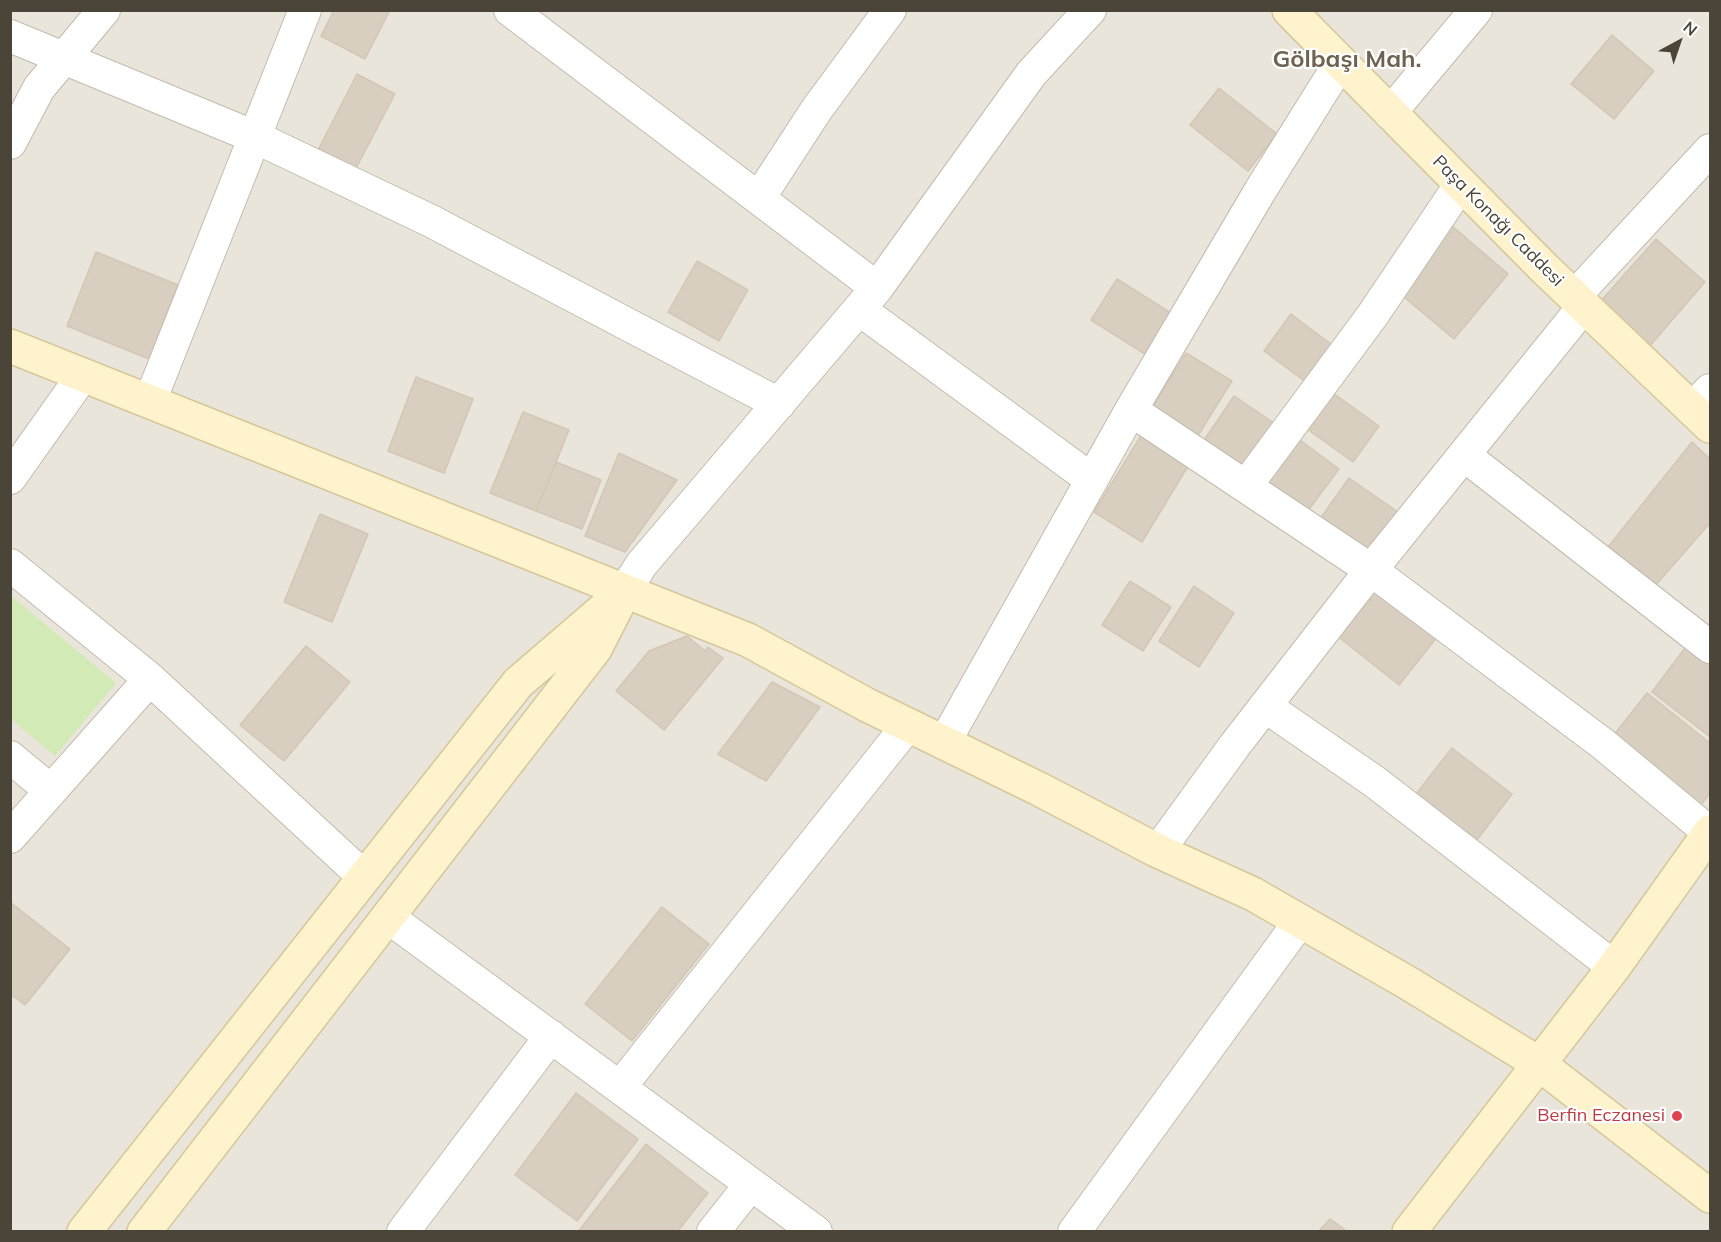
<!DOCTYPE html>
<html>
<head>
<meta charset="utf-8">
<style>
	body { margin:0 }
	#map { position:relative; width:1721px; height:1242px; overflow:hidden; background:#f6f3ec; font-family:Mulish,sans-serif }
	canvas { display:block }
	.frame { position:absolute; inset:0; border:12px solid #4b4439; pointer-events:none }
	.north { position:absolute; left:1649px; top:12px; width:60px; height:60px; -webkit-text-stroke:4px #fff; paint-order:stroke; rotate:40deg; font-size:16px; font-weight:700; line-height:24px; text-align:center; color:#4b4439 }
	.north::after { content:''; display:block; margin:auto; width:21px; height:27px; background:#4b4439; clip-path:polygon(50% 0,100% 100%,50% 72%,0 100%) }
</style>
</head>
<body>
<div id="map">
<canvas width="1721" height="1242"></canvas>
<div class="frame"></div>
<div class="north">N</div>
</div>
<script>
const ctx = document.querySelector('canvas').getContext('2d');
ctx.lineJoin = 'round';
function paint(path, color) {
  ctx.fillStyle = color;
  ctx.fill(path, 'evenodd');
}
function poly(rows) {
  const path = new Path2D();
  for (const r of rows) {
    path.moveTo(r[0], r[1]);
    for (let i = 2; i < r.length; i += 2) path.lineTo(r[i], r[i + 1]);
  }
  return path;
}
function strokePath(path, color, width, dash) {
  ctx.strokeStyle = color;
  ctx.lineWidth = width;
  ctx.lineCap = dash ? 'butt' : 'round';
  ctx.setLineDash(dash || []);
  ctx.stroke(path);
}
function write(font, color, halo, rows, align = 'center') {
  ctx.font = font + ' Mulish,sans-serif';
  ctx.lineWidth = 4.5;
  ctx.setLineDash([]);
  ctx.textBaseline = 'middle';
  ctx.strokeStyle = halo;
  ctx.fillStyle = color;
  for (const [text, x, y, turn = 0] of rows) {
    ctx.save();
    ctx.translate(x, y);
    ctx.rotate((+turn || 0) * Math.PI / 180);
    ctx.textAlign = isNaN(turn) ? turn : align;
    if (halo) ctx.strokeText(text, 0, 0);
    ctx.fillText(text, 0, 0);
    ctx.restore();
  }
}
const residential = poly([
	[11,11,1710,11,1710,1231,11,1231]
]);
const green = poly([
	[10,595,116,683,55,756,11,719]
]);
const building = poly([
	[334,10,390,10,365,59,321,36,334,10],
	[1612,35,1654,71,1614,119,1571,84,1612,35],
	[357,74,395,94,354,172,317,152,357,74],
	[1219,88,1277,134,1248,171,1190,125,1219,88],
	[1451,225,1508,274,1454,339,1398,292,1451,225],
	[1656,239,1705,282,1648,348,1598,304,1656,239],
	[96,252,178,285,149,359,67,326,96,252],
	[697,261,748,290,719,341,668,312,697,261],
	[1117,279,1171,313,1145,354,1091,320,1117,279],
	[1291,314,1339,350,1311,386,1264,351,1291,314],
	[1186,353,1232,381,1197,437,1151,409,1186,353],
	[416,377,473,399,444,473,388,451,416,377],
	[1333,393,1379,426,1353,462,1307,429,1333,393],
	[1234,396,1277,425,1242,475,1200,446,1234,396],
	[523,412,569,430,536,511,490,493,523,412],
	[1142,434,1190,463,1142,542,1094,512,1142,434],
	[1296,437,1339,469,1307,512,1264,481,1296,437],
	[1692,442,1710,459,1710,523,1654,587,1608,547,1692,442],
	[619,453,677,480,625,552,585,536,619,453],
	[556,462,601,480,582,529,536,511,556,462],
	[1349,478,1398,512,1370,554,1320,519,1349,478],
	[320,514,368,534,332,622,284,602,320,514],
	[1130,581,1171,607,1143,651,1102,625,1130,581],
	[1194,586,1234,613,1199,667,1159,641,1194,586],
	[1375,586,1438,636,1399,685,1336,635,1375,586],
	[687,636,705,651,708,647,723,658,664,730,616,691,649,651,687,636],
	[1688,644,1710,661,1710,737,1652,692,1688,644],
	[306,646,350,682,284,761,240,725,306,646],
	[772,682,820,707,766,781,718,754,772,682],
	[1647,693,1710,743,1710,793,1697,810,1609,741,1647,693],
	[1452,748,1512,794,1476,841,1416,794,1452,748],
	[10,902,70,949,25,1005,10,994,10,902],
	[662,907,709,944,632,1041,585,1004,662,907],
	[576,1093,638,1139,577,1221,515,1175,576,1093],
	[646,1144,708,1193,677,1232,578,1232,646,1144],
	[1330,1219,1348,1232,1318,1232,1330,1219]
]);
const street = poly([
	[510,10,877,288],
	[10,36,255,137,431,221,779,404],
	[1390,113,1476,10],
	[10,143,39,88,104,10],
	[759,198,817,109,890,10],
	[1574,297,1710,150],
	[859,309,1092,480],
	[150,401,305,10],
	[1692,409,1710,390],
	[1131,410,1371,570,1603,744,1710,833],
	[1464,455,1710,647],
	[10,478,83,375],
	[1246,486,1372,316,1461,184],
	[10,565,150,679,364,877],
	[625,591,641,565,877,288,1031,74,1090,10],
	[1265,706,1375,782,1614,967],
	[944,743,1131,410,1260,191,1340,63],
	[10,757,50,790],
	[10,837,150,679],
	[1158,851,1235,745,1371,570,1584,306],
	[388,917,816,1232],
	[620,1087,908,725],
	[403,1232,551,1036],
	[713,1232,751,1184],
	[1074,1232,1300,921]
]);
const secondary = poly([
	[1289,10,1545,269,1710,426],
	[10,346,748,640,867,705,1039,789,1158,851,1253,894,1408,983,1538,1063,1710,1196],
	[84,1232,518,683,625,591],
	[144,1232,595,649,617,606],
	[1409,1232,1614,967,1710,832]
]);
const markers = [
	[1677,1116,6,"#e0444e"]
];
const streetNames = [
	["Paşa Konağı Caddesi",1498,221,45]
];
const healthNames = [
	["Berfin Eczanesi",1665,1116]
];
const districtNames = [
	["Gölbaşı Mah.",1347,60]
];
paint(residential, '#eae5da');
paint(green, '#d2eab5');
paint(building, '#d8cfc1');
strokePath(building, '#d3c7b4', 1.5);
strokePath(street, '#c2bbae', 34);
strokePath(secondary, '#d6c79b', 36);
strokePath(street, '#fff', 32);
strokePath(secondary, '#fff3cd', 33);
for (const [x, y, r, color] of markers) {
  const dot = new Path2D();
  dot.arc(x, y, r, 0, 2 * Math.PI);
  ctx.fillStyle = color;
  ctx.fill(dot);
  strokePath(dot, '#fff', 2);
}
write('18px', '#4b4439', '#fff', streetNames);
write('18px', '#be3a42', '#fff', healthNames, 'right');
write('bold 24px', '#6e6250', '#fff', districtNames);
</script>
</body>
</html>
